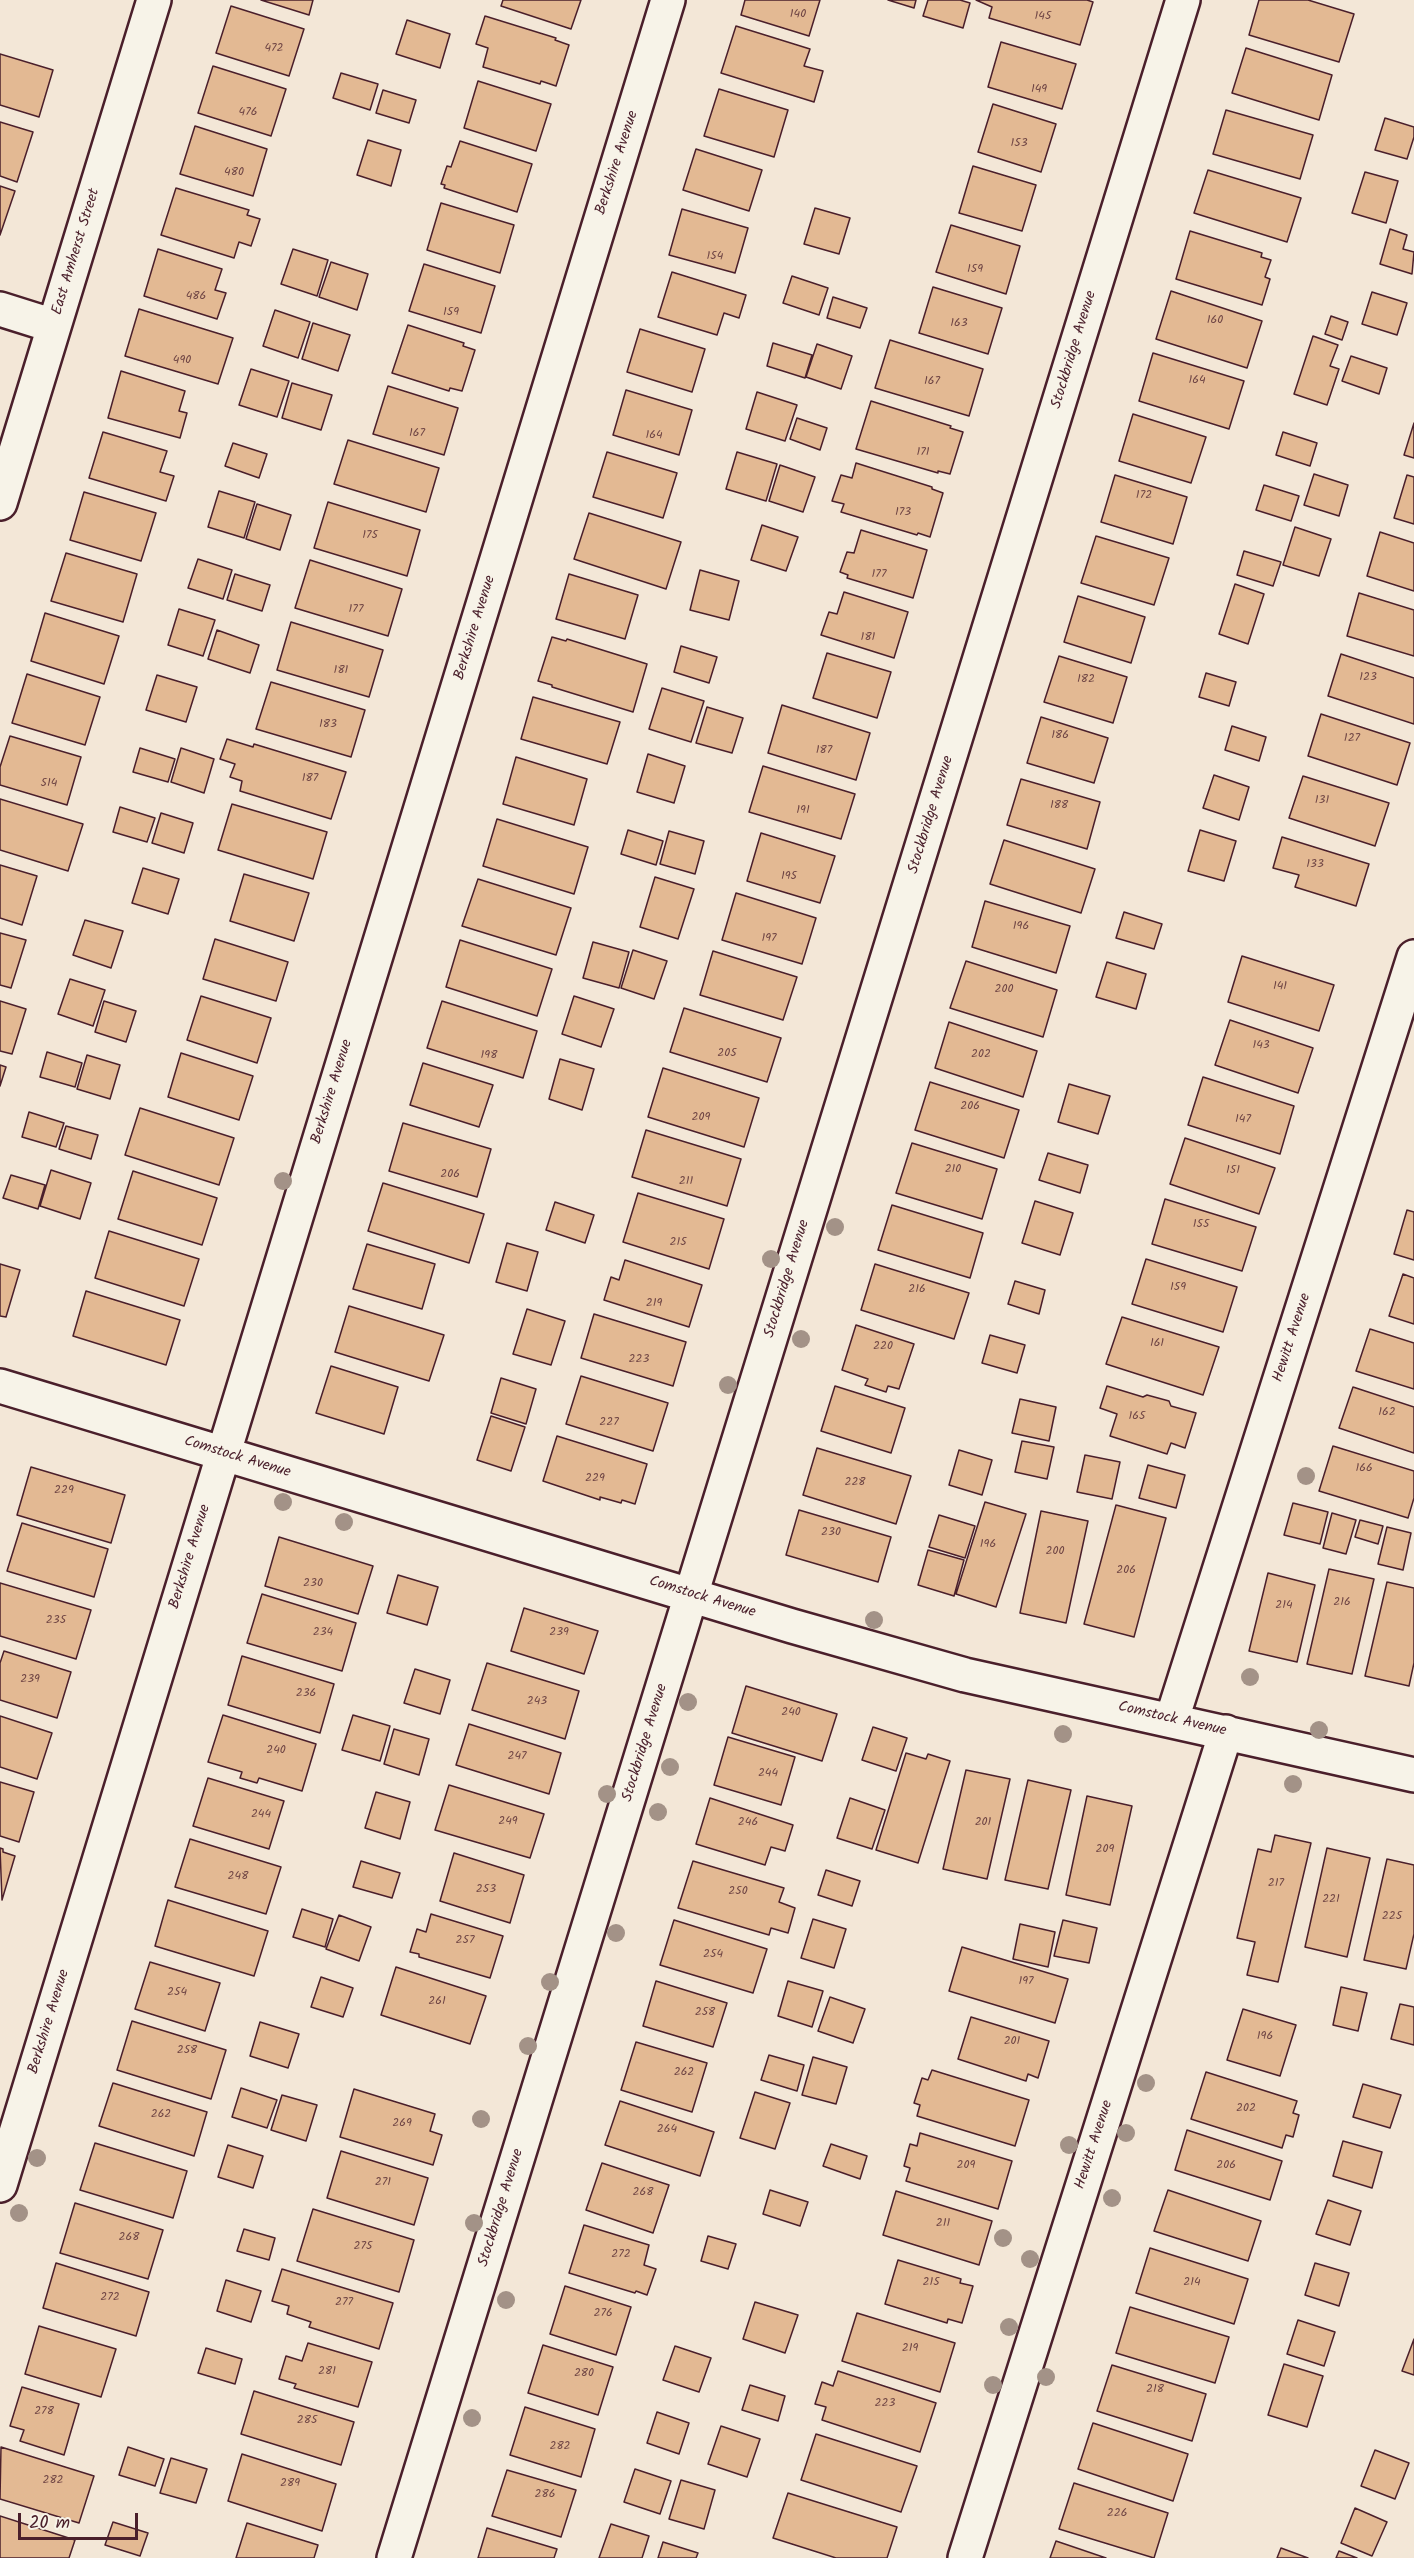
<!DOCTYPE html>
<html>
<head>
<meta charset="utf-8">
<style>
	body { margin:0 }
	#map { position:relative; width:1414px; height:2558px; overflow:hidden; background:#f3e7d7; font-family:Kalam,sans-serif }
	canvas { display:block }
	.scale { position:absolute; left:18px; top:2513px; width:120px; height:27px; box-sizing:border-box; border:3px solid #4a1f2b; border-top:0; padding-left:8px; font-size:18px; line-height:21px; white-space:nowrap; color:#4a1f2b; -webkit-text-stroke:4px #f7f3e8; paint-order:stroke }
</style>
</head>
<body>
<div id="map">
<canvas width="1414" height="2558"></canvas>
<div class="scale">20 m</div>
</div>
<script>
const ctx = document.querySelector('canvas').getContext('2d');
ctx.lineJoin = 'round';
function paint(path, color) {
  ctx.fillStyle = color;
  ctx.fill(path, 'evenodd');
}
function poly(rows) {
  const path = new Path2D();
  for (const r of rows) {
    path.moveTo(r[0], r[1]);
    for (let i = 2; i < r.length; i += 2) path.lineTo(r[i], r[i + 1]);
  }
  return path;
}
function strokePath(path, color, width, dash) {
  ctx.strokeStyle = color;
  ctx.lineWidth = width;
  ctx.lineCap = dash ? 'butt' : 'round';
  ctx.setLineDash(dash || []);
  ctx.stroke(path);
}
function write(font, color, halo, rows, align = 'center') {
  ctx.font = font + ' Kalam,sans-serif';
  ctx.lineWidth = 4.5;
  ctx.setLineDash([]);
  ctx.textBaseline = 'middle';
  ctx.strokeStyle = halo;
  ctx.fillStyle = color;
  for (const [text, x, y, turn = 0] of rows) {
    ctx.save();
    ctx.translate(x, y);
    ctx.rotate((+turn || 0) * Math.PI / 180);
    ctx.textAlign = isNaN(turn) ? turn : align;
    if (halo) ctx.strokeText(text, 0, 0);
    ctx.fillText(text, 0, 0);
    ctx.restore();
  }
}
const building = poly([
	[261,0,313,0,309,15,261,0],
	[503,0,581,0,571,29,501,6,503,0],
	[745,0,820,0,809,36,741,15,745,0],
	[888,0,916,0,914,8,888,0],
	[928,0,960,0,970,3,963,28,923,16,928,0],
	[976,0,1087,0,1093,2,1080,45,989,18,992,7,976,0],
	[1259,0,1308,0,1354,14,1339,62,1249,35,1259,0],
	[231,6,304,29,289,76,216,53,231,6],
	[485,16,556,38,555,40,569,45,556,86,541,81,540,84,483,67,488,48,476,44,485,16],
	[407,20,450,34,440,68,396,54,407,20],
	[736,26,810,49,804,66,823,71,814,102,721,73,736,26],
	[1001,42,1076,64,1062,109,988,87,1001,42],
	[1246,48,1332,75,1319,120,1232,93,1246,48],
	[0,54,53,70,39,117,0,105,0,54],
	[213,66,286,89,271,136,198,113,213,66],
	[341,73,378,84,370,110,333,98,341,73],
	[478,81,551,104,536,151,464,128,478,81],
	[719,89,788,110,774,157,704,136,719,89],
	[383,90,416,100,409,123,376,113,383,90],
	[993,104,1056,124,1041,172,978,152,993,104],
	[1226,110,1313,135,1300,179,1213,154,1226,110],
	[1385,118,1414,127,1414,137,1407,159,1375,150,1385,118],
	[0,122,33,132,17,182,0,176,0,122],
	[195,126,267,149,253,196,180,174,195,126],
	[368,140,401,150,391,186,357,175,368,140],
	[460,141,532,164,517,212,444,188,445,185,441,184,447,166,451,167,460,141],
	[696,149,762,170,749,211,683,190,696,149],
	[973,166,1036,185,1022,231,959,213,973,166],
	[1208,170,1301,198,1287,242,1194,213,1208,170],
	[1365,172,1398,181,1386,223,1352,213,1365,172],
	[0,186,15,191,0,235,0,186],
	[176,188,249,210,247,215,260,219,251,246,239,242,234,258,161,235,176,188],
	[441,203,514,225,500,273,427,250,441,203],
	[815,208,850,218,839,254,804,244,815,208],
	[682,209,748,228,735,273,669,255,682,209],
	[951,225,1020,246,1006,294,936,272,951,225],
	[1390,229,1407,235,1403,249,1414,252,1412,274,1380,264,1390,229],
	[1190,231,1262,253,1261,257,1271,260,1265,277,1270,279,1262,305,1176,279,1190,231],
	[158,249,222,269,215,290,226,293,217,319,144,296,158,249],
	[293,249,328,260,317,296,281,284,293,249],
	[331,262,368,274,357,310,319,297,331,262],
	[424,264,495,286,481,333,409,311,424,264],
	[672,272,746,295,739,318,724,313,717,335,658,317,672,272],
	[792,276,828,288,819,315,783,303,792,276],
	[933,287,1002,308,988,354,919,333,933,287],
	[1171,291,1262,321,1247,368,1156,339,1171,291],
	[1372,292,1407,303,1397,335,1362,324,1372,292],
	[833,297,867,308,860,328,827,318,833,297],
	[139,309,233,338,218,384,125,356,139,309],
	[275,310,310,322,298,358,263,346,275,310],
	[1331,316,1348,322,1342,340,1325,334,1331,316],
	[313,323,350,335,338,371,302,359,313,323],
	[408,325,464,343,463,346,475,350,462,391,450,388,449,391,392,373,408,325],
	[640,329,705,349,692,392,627,372,640,329],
	[1313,336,1338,345,1330,366,1339,369,1327,405,1294,394,1313,336],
	[890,340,983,369,969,416,875,388,890,340],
	[773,343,812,355,805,378,767,366,773,343],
	[817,344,852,356,841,389,806,377,817,344],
	[1153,353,1244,381,1229,429,1139,401,1153,353],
	[1351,356,1387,368,1379,394,1342,381,1351,356],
	[251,369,289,381,277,417,239,405,251,369],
	[121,371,185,391,179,411,187,413,180,438,108,418,121,371],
	[292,383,332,395,321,430,282,418,292,383],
	[388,386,458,408,444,455,373,434,388,386],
	[626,390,692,410,679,455,613,435,626,390],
	[757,392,797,405,785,441,746,429,757,392],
	[871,401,951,426,950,428,963,432,950,474,938,471,938,473,856,449,871,401],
	[1133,414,1206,437,1191,483,1119,461,1133,414],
	[797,418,827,428,820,450,790,439,797,418],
	[1414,423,1414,458,1404,455,1414,423],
	[103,432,167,451,160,472,174,476,166,501,89,478,103,432],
	[1283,432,1317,443,1310,466,1276,455,1283,432],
	[348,440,439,468,426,512,334,484,348,440],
	[233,443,267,454,259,478,225,466,233,443],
	[607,452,677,473,663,518,593,497,607,452],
	[737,452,777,464,766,501,726,489,737,452],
	[856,463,932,487,932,489,943,493,930,537,918,533,917,535,841,512,844,504,832,501,841,475,852,478,856,463],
	[780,465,815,477,803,512,769,501,780,465],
	[1314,474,1348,485,1339,516,1304,505,1314,474],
	[1115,475,1187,497,1173,544,1101,522,1115,475],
	[1407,475,1414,477,1414,524,1394,518,1407,475],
	[1264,485,1299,496,1291,521,1256,510,1264,485],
	[219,491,255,502,244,538,208,527,219,491],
	[84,492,156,513,141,561,70,540,84,492],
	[328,502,420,530,407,576,314,548,328,502],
	[257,504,291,515,280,550,246,539,257,504],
	[589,513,681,542,666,589,574,559,589,513],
	[762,525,798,537,786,571,751,560,762,525],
	[1295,527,1331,539,1319,576,1283,565,1295,527],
	[861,530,927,550,913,598,847,578,848,575,840,572,847,552,854,553,861,530],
	[1380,532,1414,543,1414,591,1367,576,1380,532],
	[1096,536,1169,558,1154,605,1081,583,1096,536],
	[1244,551,1281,562,1273,586,1237,575,1244,551],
	[66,553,137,574,123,622,51,601,66,553],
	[198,559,232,570,223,599,188,588,198,559],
	[310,560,402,589,388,636,295,608,310,560],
	[700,570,739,581,729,620,690,610,700,570],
	[235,574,270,585,262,611,227,600,235,574],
	[569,574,638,595,625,639,556,619,569,574],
	[1235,584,1264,594,1248,644,1219,634,1235,584],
	[844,592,908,612,894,658,821,635,829,612,837,614,844,592],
	[1359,593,1414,610,1414,656,1347,636,1359,593],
	[1078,596,1145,617,1131,663,1064,642,1078,596],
	[179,609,215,620,203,656,168,645,179,609],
	[45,613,119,636,104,684,31,661,45,613],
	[291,622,383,650,369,697,277,670,291,622],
	[217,630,259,645,250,673,208,659,217,630],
	[552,637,566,641,567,639,647,664,633,712,552,687,552,685,538,681,552,637],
	[681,646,717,657,709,683,674,672,681,646],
	[827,653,891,672,877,718,813,698,827,653],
	[1341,654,1414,678,1414,724,1328,696,1341,654],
	[1059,656,1127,677,1113,723,1044,702,1059,656],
	[1206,673,1236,682,1229,706,1199,697,1206,673],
	[27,674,100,697,85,745,12,723,27,674],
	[157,675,197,687,186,722,146,710,157,675],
	[271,682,365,710,351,757,256,729,271,682],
	[662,688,704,701,691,742,649,729,662,688],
	[533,697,620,722,607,764,521,739,533,697],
	[782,705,870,733,856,780,768,753,782,705],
	[707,707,743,718,732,753,696,743,707,707],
	[1321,714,1410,743,1397,785,1308,756,1321,714],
	[1041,717,1108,738,1094,783,1027,763,1041,717],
	[1232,726,1266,737,1259,761,1225,750,1232,726],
	[10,736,81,757,67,805,0,785,0,767,10,736],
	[227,739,253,747,254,744,346,772,331,819,240,791,242,781,230,777,235,764,220,759,227,739],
	[140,748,175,759,168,782,133,772,140,748],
	[181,748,214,759,204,793,171,782,181,748],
	[648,754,685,766,674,803,637,792,648,754],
	[516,757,587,779,574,825,503,804,516,757],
	[763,766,855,794,841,839,749,812,763,766],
	[1214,775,1249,787,1239,820,1203,808,1214,775],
	[1303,776,1389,803,1375,846,1289,818,1303,776],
	[1021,779,1100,802,1087,849,1007,825,1021,779],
	[0,799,83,824,68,871,0,850,0,799],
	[232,804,327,832,313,879,218,850,232,804],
	[120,807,155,818,147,842,113,832,120,807],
	[161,813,193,823,184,853,152,843,161,813],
	[497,819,588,847,574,894,483,866,497,819],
	[628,830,663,841,656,865,621,854,628,830],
	[1200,830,1236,841,1224,881,1188,871,1200,830],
	[669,831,704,841,695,874,660,864,669,831],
	[761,833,835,856,820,903,747,881,761,833],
	[1282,837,1369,864,1356,906,1295,887,1299,875,1273,868,1282,837],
	[1004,840,1095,869,1081,913,990,884,1004,840],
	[0,865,37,876,22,925,0,918,0,865],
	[143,868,179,879,168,914,132,903,143,868],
	[244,874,309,893,294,941,230,921,244,874],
	[655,877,694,889,678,939,640,927,655,877],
	[478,879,571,908,556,955,462,926,478,879],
	[736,893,816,918,802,964,722,940,736,893],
	[985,901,1070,926,1056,973,972,947,985,901],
	[1124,912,1162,924,1154,949,1116,938,1124,912],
	[85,920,123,931,111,968,73,955,85,920],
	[0,933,26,940,11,988,0,985,0,933],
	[215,939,288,962,276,1001,203,979,215,939],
	[460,940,552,969,537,1016,446,987,460,940],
	[593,942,629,952,619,988,583,978,593,942],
	[633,950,667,961,654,999,621,988,633,950],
	[713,951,797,977,783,1020,700,995,713,951],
	[1242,956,1334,985,1319,1031,1228,1002,1242,956],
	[966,961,1057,990,1043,1037,950,1008,966,961],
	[1107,962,1146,974,1136,1009,1096,997,1107,962],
	[70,979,105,990,93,1026,58,1014,70,979],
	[201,996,271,1018,257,1063,187,1040,201,996],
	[574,996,614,1009,601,1047,562,1034,574,996],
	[0,1001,26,1009,12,1054,0,1051,0,1001],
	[104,1001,136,1011,126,1042,95,1032,104,1001],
	[442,1001,537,1031,523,1078,427,1048,442,1001],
	[684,1008,781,1038,767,1082,670,1052,684,1008],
	[1230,1020,1313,1048,1298,1093,1215,1065,1230,1020],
	[949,1022,1037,1051,1023,1097,935,1068,949,1022],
	[47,1052,82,1063,75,1087,40,1077,47,1052],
	[181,1053,253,1076,239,1120,168,1097,181,1053],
	[87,1055,120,1065,110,1099,77,1089,87,1055],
	[560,1059,594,1069,582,1110,549,1099,560,1059],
	[423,1063,493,1085,479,1127,410,1105,423,1063],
	[0,1065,6,1067,0,1086,0,1065],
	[663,1068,759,1098,744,1147,648,1117,663,1068],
	[1203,1077,1294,1106,1280,1154,1188,1125,1203,1077],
	[930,1082,1019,1110,1004,1158,915,1130,930,1082],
	[1069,1084,1110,1096,1098,1134,1058,1122,1069,1084],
	[140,1108,234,1138,219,1185,125,1155,140,1108],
	[29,1112,64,1123,56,1147,22,1137,29,1112],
	[403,1123,491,1149,477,1197,389,1171,403,1123],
	[66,1126,98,1135,91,1159,59,1149,66,1126],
	[646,1130,741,1159,727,1206,632,1177,646,1130],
	[1185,1138,1275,1168,1259,1214,1170,1184,1185,1138],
	[912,1143,997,1169,982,1219,896,1193,912,1143],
	[1048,1153,1088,1165,1080,1193,1039,1180,1048,1153],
	[51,1170,91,1183,80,1219,40,1206,51,1170],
	[133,1171,217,1198,202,1245,118,1219,133,1171],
	[11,1175,45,1185,38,1209,3,1198,11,1175],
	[383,1183,484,1214,469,1263,368,1231,383,1183],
	[638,1193,724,1219,709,1269,623,1242,638,1193],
	[1165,1199,1256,1227,1242,1271,1152,1244,1165,1199],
	[1035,1201,1073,1213,1060,1255,1022,1243,1035,1201],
	[555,1202,594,1215,585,1243,546,1230,555,1202],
	[892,1205,983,1233,970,1278,878,1250,892,1205],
	[1407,1210,1414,1212,1414,1260,1394,1254,1407,1210],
	[109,1231,199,1259,184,1306,95,1278,109,1231],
	[507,1243,538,1252,527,1291,496,1282,507,1243],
	[367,1244,435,1264,422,1309,353,1289,367,1244],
	[1146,1259,1237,1287,1223,1332,1132,1304,1146,1259],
	[625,1260,702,1285,689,1327,604,1300,611,1277,619,1280,625,1260],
	[0,1264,20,1270,6,1317,0,1316,0,1264],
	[875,1264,969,1293,954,1339,861,1310,875,1264],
	[1403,1274,1414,1278,1414,1324,1389,1316,1403,1274],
	[1015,1281,1045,1290,1039,1314,1008,1304,1015,1281],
	[86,1291,180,1320,166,1365,73,1336,86,1291],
	[349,1306,444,1335,429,1381,335,1352,349,1306],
	[527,1309,565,1321,551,1365,513,1354,527,1309],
	[594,1314,686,1342,673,1386,581,1358,594,1314],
	[1122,1317,1219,1347,1203,1395,1106,1364,1122,1317],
	[856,1325,914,1344,899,1389,888,1386,886,1392,865,1385,868,1379,842,1370,856,1325],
	[1370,1329,1414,1343,1414,1389,1356,1371,1370,1329],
	[990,1335,1025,1345,1017,1373,982,1363,990,1335],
	[331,1366,398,1387,384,1434,316,1413,331,1366],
	[581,1376,668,1403,653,1451,566,1424,581,1376],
	[501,1378,536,1389,526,1424,491,1413,501,1378],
	[835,1386,905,1408,891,1453,821,1431,835,1386],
	[1107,1386,1143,1397,1147,1395,1169,1401,1171,1406,1196,1413,1185,1448,1171,1443,1167,1454,1110,1436,1117,1414,1100,1408,1107,1386],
	[1353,1387,1414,1407,1414,1453,1339,1428,1353,1387],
	[1020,1399,1056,1407,1049,1441,1012,1433,1020,1399],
	[491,1416,525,1427,511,1471,477,1460,491,1416],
	[557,1436,647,1464,635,1504,622,1500,621,1503,600,1497,600,1500,543,1481,557,1436],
	[1022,1441,1054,1447,1047,1479,1015,1472,1022,1441],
	[1333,1446,1414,1471,1414,1498,1408,1518,1319,1491,1333,1446],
	[817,1448,911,1476,896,1524,803,1495,817,1448],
	[959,1450,992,1460,982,1495,949,1485,959,1450],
	[1085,1455,1120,1462,1112,1499,1077,1492,1085,1455],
	[1148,1465,1185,1475,1176,1508,1139,1498,1148,1465],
	[31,1467,125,1495,111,1543,17,1515,31,1467],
	[985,1502,1026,1514,996,1607,956,1594,985,1502],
	[1293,1503,1328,1512,1320,1544,1284,1535,1293,1503],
	[1116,1505,1166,1518,1134,1637,1084,1624,1116,1505],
	[799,1510,891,1537,878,1582,786,1555,799,1510],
	[1041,1511,1088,1521,1066,1623,1020,1613,1041,1511],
	[1332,1513,1356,1520,1346,1554,1323,1548,1332,1513],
	[939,1515,975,1526,965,1558,929,1547,939,1515],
	[1360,1520,1383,1526,1378,1544,1355,1537,1360,1520],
	[22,1523,108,1549,94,1597,7,1571,22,1523],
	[1387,1527,1411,1533,1403,1570,1378,1564,1387,1527],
	[279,1537,373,1566,358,1614,265,1586,279,1537],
	[928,1550,964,1560,954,1596,918,1585,928,1550],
	[1329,1569,1374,1579,1352,1674,1307,1664,1329,1569],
	[1268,1573,1315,1585,1297,1662,1249,1651,1268,1573],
	[398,1575,438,1587,427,1625,387,1613,398,1575],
	[1387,1582,1414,1588,1414,1663,1409,1686,1365,1676,1387,1582],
	[0,1583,91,1610,76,1659,0,1636,0,1583],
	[262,1594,356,1623,342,1671,247,1643,262,1594],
	[524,1608,598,1631,584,1674,511,1651,524,1608],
	[4,1651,71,1672,57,1718,0,1700,0,1663,4,1651],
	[242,1656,334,1684,320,1733,228,1705,242,1656],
	[487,1663,579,1691,565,1739,472,1710,487,1663],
	[415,1669,450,1680,440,1714,404,1703,415,1669],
	[746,1686,837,1714,822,1761,732,1733,746,1686],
	[223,1715,316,1744,302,1791,259,1778,257,1783,240,1778,242,1772,208,1762,223,1715],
	[353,1715,390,1726,380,1761,342,1750,353,1715],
	[0,1716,52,1733,37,1779,0,1767,0,1716],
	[469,1724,561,1753,549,1794,456,1765,469,1724],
	[873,1727,907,1738,896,1771,862,1760,873,1727],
	[394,1729,429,1739,419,1775,384,1764,394,1729],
	[728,1737,795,1757,781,1805,714,1785,728,1737],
	[906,1753,926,1759,928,1754,950,1761,918,1863,876,1850,906,1753],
	[966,1770,1010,1779,987,1879,943,1869,966,1770],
	[208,1778,284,1801,269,1849,193,1826,208,1778],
	[1028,1780,1071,1790,1048,1889,1005,1880,1028,1780],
	[0,1782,34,1792,19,1842,0,1836,0,1782],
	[449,1785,544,1814,530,1858,435,1830,449,1785],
	[376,1792,410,1802,400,1839,365,1828,376,1792],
	[1087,1796,1132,1806,1110,1905,1066,1895,1087,1796],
	[710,1798,793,1825,785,1851,771,1847,765,1865,696,1844,710,1798],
	[850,1798,885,1810,872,1849,837,1838,850,1798],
	[1275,1835,1311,1843,1278,1982,1247,1975,1255,1942,1237,1938,1258,1849,1271,1852,1275,1835],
	[190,1839,281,1867,266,1914,175,1887,190,1839],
	[0,1848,3,1849,3,1852,15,1856,2,1900,0,1848],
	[1327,1848,1370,1858,1347,1957,1305,1947,1327,1848],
	[454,1853,524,1875,510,1923,440,1901,454,1853],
	[1387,1859,1414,1865,1414,1934,1406,1969,1364,1960,1387,1859],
	[361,1861,400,1873,392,1898,353,1887,361,1861],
	[693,1861,784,1888,779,1902,795,1908,788,1933,771,1928,769,1935,678,1908,693,1861],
	[826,1870,860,1881,852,1906,818,1895,826,1870],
	[168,1900,268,1931,254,1976,155,1946,168,1900],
	[302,1909,333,1919,325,1947,293,1937,302,1909],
	[431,1914,503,1936,490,1978,419,1957,419,1954,410,1952,417,1929,426,1932,431,1914],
	[339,1915,371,1927,359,1961,326,1949,339,1915],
	[813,1919,846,1929,834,1968,801,1958,813,1919],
	[674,1920,767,1949,753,1993,660,1965,674,1920],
	[1063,1920,1097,1928,1089,1963,1054,1956,1063,1920],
	[1020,1924,1055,1932,1048,1967,1013,1959,1020,1924],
	[962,1947,1068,1979,1055,2023,949,1991,962,1947],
	[150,1962,220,1983,205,2031,135,2009,150,1962],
	[396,1967,486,1996,470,2044,381,2015,396,1967],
	[321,1977,353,1988,343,2017,311,2007,321,1977],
	[656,1981,727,2003,713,2047,643,2026,656,1981],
	[788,1981,823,1991,812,2027,778,2016,788,1981],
	[1341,1987,1367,1993,1358,2031,1333,2025,1341,1987],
	[830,1997,865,2009,853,2043,818,2031,830,1997],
	[1400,2004,1414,2007,1414,2045,1391,2039,1400,2004],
	[1243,2009,1296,2025,1280,2076,1227,2060,1243,2009],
	[971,2017,1049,2041,1038,2078,1028,2074,1026,2081,958,2059,971,2017],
	[132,2021,226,2050,211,2099,117,2070,132,2021],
	[260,2022,299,2034,288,2068,250,2056,260,2022],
	[636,2042,707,2063,692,2112,621,2090,636,2042],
	[769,2055,804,2065,797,2091,761,2080,769,2055],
	[813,2057,847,2067,836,2104,802,2095,813,2057],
	[932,2070,1029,2100,1015,2146,917,2116,920,2105,914,2103,922,2078,928,2080,932,2070],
	[1206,2072,1297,2101,1293,2113,1299,2115,1293,2137,1286,2135,1282,2148,1191,2119,1206,2072],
	[113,2083,207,2112,194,2156,99,2126,113,2083],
	[1363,2084,1401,2095,1390,2128,1353,2117,1363,2084],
	[241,2088,277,2100,267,2128,232,2117,241,2088],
	[354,2089,435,2114,430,2131,442,2135,433,2165,340,2137,354,2089],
	[755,2092,790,2103,775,2149,740,2138,755,2092],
	[282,2095,317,2105,306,2141,271,2130,282,2095],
	[620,2101,714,2132,700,2176,605,2145,620,2101],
	[1187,2130,1282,2161,1270,2200,1175,2170,1187,2130],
	[920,2133,1012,2161,998,2209,906,2181,910,2168,904,2166,910,2144,917,2146,920,2133],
	[1343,2141,1382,2152,1372,2188,1333,2176,1343,2141],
	[95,2143,187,2171,173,2218,80,2190,95,2143],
	[831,2144,867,2156,860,2179,823,2166,831,2144],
	[228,2145,263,2156,253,2188,218,2177,228,2145],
	[341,2151,428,2178,414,2225,327,2198,341,2151],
	[602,2163,669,2185,653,2233,586,2210,602,2163],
	[770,2190,808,2202,800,2226,763,2214,770,2190],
	[1168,2190,1261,2221,1248,2261,1154,2231,1168,2190],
	[896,2191,992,2221,979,2265,883,2235,896,2191],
	[1328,2200,1361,2211,1350,2245,1316,2234,1328,2200],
	[75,2203,163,2230,148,2279,60,2253,75,2203],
	[313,2209,414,2240,399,2292,297,2261,313,2209],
	[584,2225,649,2245,644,2265,656,2269,647,2295,636,2291,635,2293,569,2273,584,2225],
	[244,2229,275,2238,269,2260,237,2251,244,2229],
	[708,2236,736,2244,728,2269,701,2261,708,2236],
	[1150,2248,1248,2279,1234,2324,1136,2293,1150,2248],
	[898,2260,961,2279,960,2283,973,2286,962,2323,948,2319,947,2323,885,2304,898,2260],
	[56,2263,149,2292,136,2336,43,2308,56,2263],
	[1315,2263,1349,2273,1339,2306,1305,2295,1315,2263],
	[282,2269,393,2303,379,2349,309,2327,311,2322,287,2314,289,2306,272,2301,282,2269],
	[226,2280,261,2291,251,2322,217,2311,226,2280],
	[565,2286,631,2307,616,2355,550,2334,565,2286],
	[755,2302,798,2315,785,2353,743,2339,755,2302],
	[1130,2307,1229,2337,1215,2383,1116,2353,1130,2307],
	[857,2313,955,2343,940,2392,842,2361,857,2313],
	[1298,2320,1335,2332,1324,2366,1287,2354,1298,2320],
	[39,2326,116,2349,101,2397,25,2374,39,2326],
	[1414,2339,1414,2375,1402,2371,1414,2339],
	[308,2343,372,2362,358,2407,294,2388,296,2384,279,2379,286,2356,302,2361,308,2343],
	[543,2345,613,2367,598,2415,528,2393,543,2345],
	[675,2346,711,2358,699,2392,663,2380,675,2346],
	[206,2348,242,2359,235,2384,198,2373,206,2348],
	[1284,2364,1323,2376,1307,2427,1268,2415,1284,2364],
	[1112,2365,1206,2394,1192,2441,1097,2411,1112,2365],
	[838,2371,936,2403,920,2452,822,2420,826,2407,815,2404,822,2382,833,2386,838,2371],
	[750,2385,785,2396,778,2421,742,2410,750,2385],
	[22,2387,79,2404,64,2455,20,2441,24,2430,10,2426,22,2387],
	[254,2391,354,2422,341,2465,241,2434,254,2391],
	[525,2407,595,2429,581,2477,510,2455,525,2407],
	[657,2412,689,2423,679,2454,647,2443,657,2412],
	[1093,2423,1188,2454,1173,2501,1078,2469,1093,2423],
	[721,2426,760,2439,747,2477,708,2464,721,2426],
	[816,2434,917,2466,901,2512,801,2480,816,2434],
	[1,2447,94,2476,79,2523,0,2499,1,2447],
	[128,2447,164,2459,155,2486,119,2475,128,2447],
	[1375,2450,1409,2463,1395,2499,1361,2486,1375,2450],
	[242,2454,336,2484,322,2531,228,2501,242,2454],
	[171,2458,207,2469,196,2503,160,2493,171,2458],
	[635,2469,671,2481,660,2514,624,2502,635,2469],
	[507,2470,576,2490,561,2537,492,2516,507,2470],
	[681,2480,715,2490,704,2529,669,2519,681,2480],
	[1074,2483,1168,2513,1154,2558,1059,2529,1074,2483],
	[788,2493,897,2527,887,2558,836,2558,773,2538,788,2493],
	[1355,2508,1387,2522,1372,2556,1341,2543,1355,2508],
	[0,2516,75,2540,69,2558,0,2558,0,2516],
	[113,2522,148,2533,140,2556,105,2545,113,2522],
	[247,2523,318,2545,314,2558,236,2558,247,2523],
	[611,2524,649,2536,642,2558,599,2558,611,2524],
	[487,2528,557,2549,554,2558,478,2558,487,2528],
	[1056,2541,1106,2558,1050,2558,1056,2541],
	[663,2542,698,2553,696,2558,658,2558,663,2542],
	[1281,2548,1308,2558,1277,2558,1281,2548],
	[1339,2551,1357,2558,1336,2558,1339,2551]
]);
const minor = poly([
	[0,309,54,326],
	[0,503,154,0],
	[0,1386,792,1626,965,1675,1414,1775],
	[1172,1719,1414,957],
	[0,2185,668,0],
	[394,2558,1183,0],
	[965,2558,1226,1732]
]);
const trees = [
	[283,1181],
	[835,1227],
	[771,1259],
	[801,1339],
	[728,1385],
	[1306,1476],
	[283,1502],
	[344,1522],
	[874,1620],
	[1250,1677],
	[688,1702],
	[1319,1730],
	[1063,1734],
	[670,1767],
	[1293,1784],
	[607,1794],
	[658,1812],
	[616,1933],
	[550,1982],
	[528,2046],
	[1146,2083],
	[481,2119],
	[1126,2133],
	[1069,2145],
	[37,2158],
	[1112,2198],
	[19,2213],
	[474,2223],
	[1003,2238],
	[1030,2259],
	[506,2300],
	[1009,2327],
	[1046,2377],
	[993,2385],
	[472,2418]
];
const numberNames = [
	["140",798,15],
	["145",1043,17],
	["472",274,49],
	["149",1039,90],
	["476",248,113],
	["153",1019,144],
	["480",234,173],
	["154",715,257],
	["159",975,270],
	["486",196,297],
	["159",451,313],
	["160",1215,321],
	["163",959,324],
	["490",182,361],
	["164",1197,381],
	["167",932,382],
	["167",417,434],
	["164",654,436],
	["171",923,453],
	["172",1144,496],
	["173",903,513],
	["175",370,536],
	["177",879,575],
	["177",356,610],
	["181",868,638],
	["181",341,671],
	["123",1368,678],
	["182",1086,680],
	["183",328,725],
	["186",1060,736],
	["127",1352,739],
	["187",824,751],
	["187",310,779],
	["514",49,784],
	["131",1322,801],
	["188",1059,806],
	["191",803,811],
	["133",1315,865],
	["195",789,877],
	["196",1021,927],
	["197",769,939],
	["141",1280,987],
	["200",1004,990],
	["143",1261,1046],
	["205",727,1054],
	["202",981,1055],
	["198",489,1056],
	["206",970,1107],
	["209",701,1118],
	["147",1243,1120],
	["210",953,1170],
	["151",1233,1171],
	["206",450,1175],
	["211",686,1182],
	["155",1201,1225],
	["215",678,1243],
	["159",1178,1288],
	["216",917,1290],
	["219",654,1304],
	["161",1157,1344],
	["220",883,1347],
	["223",639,1360],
	["162",1387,1413],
	["165",1137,1417],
	["227",609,1423],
	["166",1364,1469],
	["229",595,1479],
	["228",855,1483],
	["229",64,1491],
	["230",831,1533],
	["196",988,1545],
	["200",1055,1552],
	["206",1126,1571],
	["230",313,1584],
	["216",1342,1603],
	["214",1284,1606],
	["235",56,1621],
	["234",323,1633],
	["239",559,1633],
	["239",30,1680],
	["236",306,1694],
	["243",537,1702],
	["240",791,1713],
	["240",276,1751],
	["247",517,1757],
	["244",768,1774],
	["244",261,1815],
	["249",508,1822],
	["246",748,1823],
	["201",983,1823],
	["209",1105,1850],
	["248",238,1877],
	["217",1276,1884],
	["253",486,1890],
	["250",738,1892],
	["221",1331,1900],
	["225",1392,1917],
	["257",465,1941],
	["254",713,1955],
	["197",1026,1982],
	["254",177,1993],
	["261",437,2002],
	["258",705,2013],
	["196",1265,2037],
	["201",1012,2042],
	["258",187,2051],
	["262",684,2073],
	["202",1246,2109],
	["262",161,2115],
	["269",402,2124],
	["264",667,2130],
	["209",966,2166],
	["206",1226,2166],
	["271",383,2183],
	["268",643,2193],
	["211",943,2224],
	["268",129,2238],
	["275",363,2247],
	["272",621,2255],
	["215",931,2283],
	["214",1192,2283],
	["272",110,2298],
	["277",344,2303],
	["276",603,2314],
	["219",910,2349],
	["281",327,2372],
	["280",584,2374],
	["218",1155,2390],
	["223",885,2404],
	["278",44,2412],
	["285",307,2421],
	["282",560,2447],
	["282",53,2481],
	["289",290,2484],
	["286",545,2495],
	["226",1117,2514]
];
const streetNames = [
	["Berkshire Avenue",618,163,-72],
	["East Amherst Street",77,252,-73],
	["Stockbridge Avenue",1075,350,-73],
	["Berkshire Avenue",476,628,-73],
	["Stockbridge Avenue",932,815,-73],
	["Berkshire Avenue",333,1092,-73],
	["Stockbridge Avenue",788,1279,-73],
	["Hewitt Avenue",1293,1338,-72],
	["Comstock Avenue",237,1458,17],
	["Berkshire Avenue",191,1557,-73],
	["Comstock Avenue",702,1598,17],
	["Comstock Avenue",1172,1720,13],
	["Stockbridge Avenue",646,1743,-73],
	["Berkshire Avenue",50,2022,-73],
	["Hewitt Avenue",1095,2145,-72],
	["Stockbridge Avenue",502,2208,-73]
];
paint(building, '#e3b993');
strokePath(building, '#4a1f2b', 1.5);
strokePath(minor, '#4a1f2b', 38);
strokePath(minor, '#f7f3e8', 33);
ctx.fillStyle = '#a39287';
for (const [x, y] of trees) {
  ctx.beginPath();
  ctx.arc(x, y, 9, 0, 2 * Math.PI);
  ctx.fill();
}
write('12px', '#704645', null, numberNames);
write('15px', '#4a1f2b', '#f7f3e8', streetNames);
</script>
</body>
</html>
